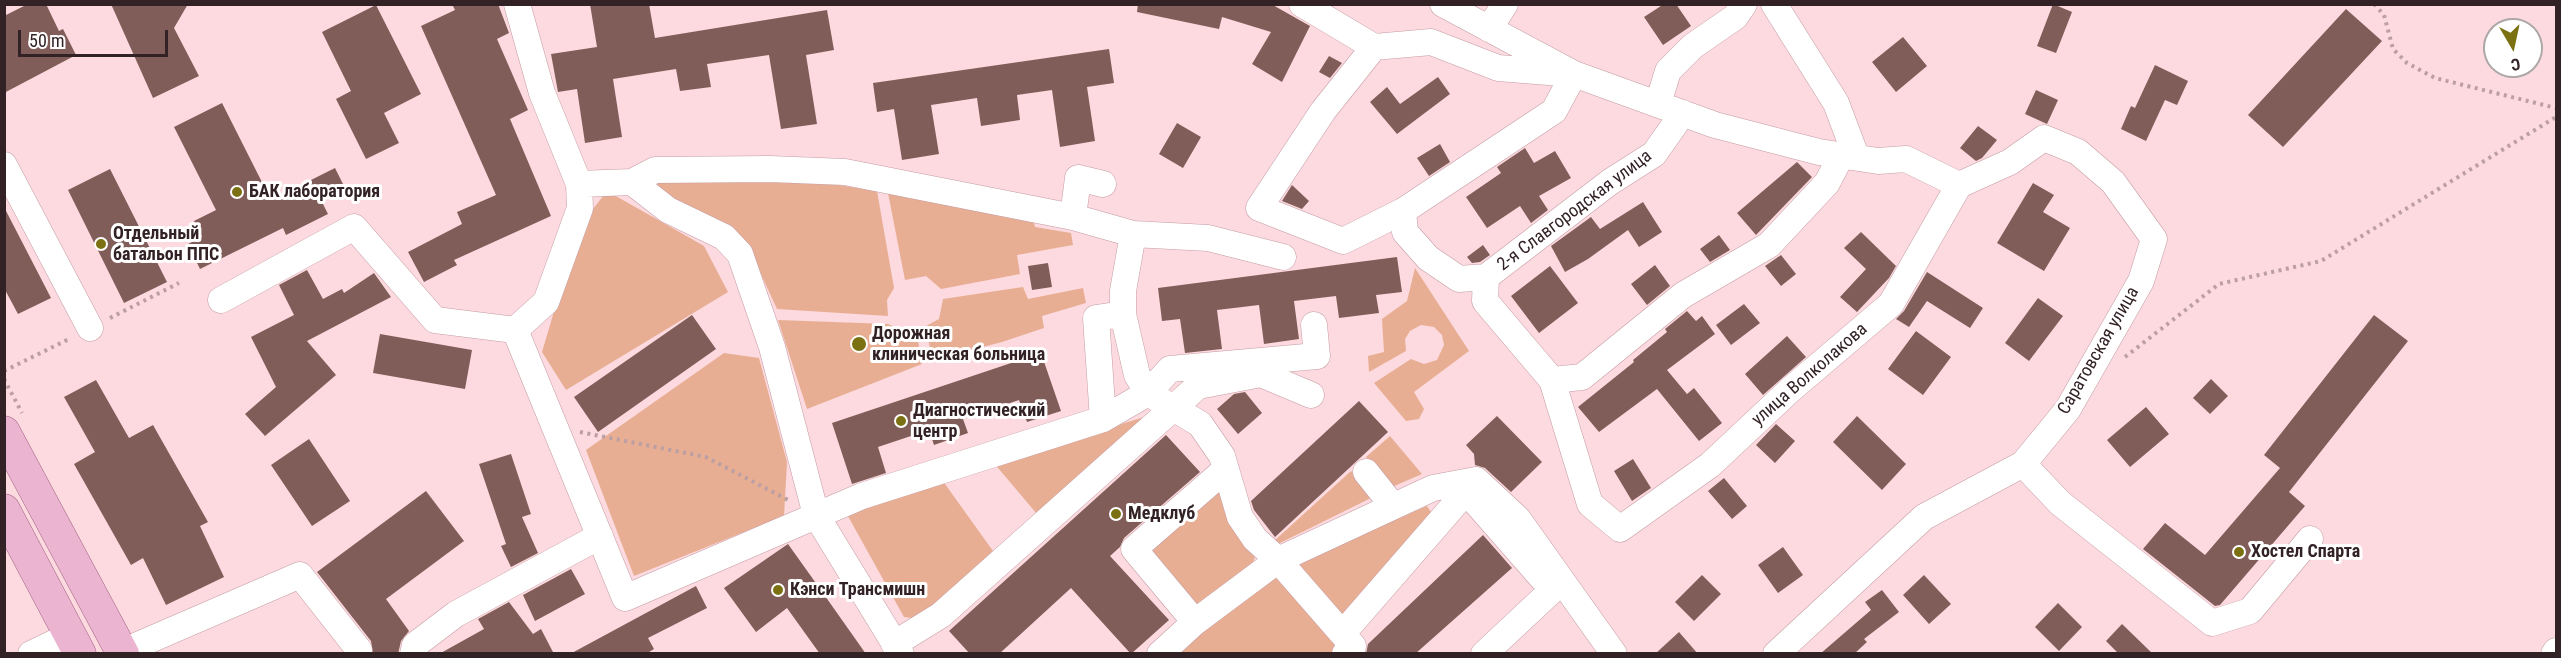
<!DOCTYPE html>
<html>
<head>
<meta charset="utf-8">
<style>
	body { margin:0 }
	#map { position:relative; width:2561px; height:658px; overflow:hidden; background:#fcdadf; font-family:"Roboto Condensed",sans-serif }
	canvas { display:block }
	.frame { position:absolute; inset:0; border:6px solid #322225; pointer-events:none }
	.north { position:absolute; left:2483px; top:18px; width:60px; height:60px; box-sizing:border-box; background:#fff; border:2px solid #ada7a8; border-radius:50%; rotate:171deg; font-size:16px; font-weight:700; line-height:24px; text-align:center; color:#322225 }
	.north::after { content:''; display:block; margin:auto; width:21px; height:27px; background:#7b7112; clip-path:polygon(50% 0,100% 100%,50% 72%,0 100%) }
	.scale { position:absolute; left:18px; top:30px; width:150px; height:27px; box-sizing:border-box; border:3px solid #322225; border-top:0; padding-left:8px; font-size:18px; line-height:21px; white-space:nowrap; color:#322225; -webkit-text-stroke:4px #fff; paint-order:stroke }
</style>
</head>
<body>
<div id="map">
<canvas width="2561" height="658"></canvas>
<div class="frame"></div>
<div class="north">С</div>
<div class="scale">50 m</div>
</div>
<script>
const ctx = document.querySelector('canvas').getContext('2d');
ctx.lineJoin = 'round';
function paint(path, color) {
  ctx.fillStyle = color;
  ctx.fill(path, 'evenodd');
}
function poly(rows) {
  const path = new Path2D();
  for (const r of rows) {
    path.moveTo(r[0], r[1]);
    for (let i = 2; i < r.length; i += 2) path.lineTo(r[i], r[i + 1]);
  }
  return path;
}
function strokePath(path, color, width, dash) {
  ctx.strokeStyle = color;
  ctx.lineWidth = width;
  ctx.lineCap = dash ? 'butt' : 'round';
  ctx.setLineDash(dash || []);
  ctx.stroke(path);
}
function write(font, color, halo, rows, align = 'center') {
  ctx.font = font + ' "Roboto Condensed",sans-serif';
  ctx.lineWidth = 6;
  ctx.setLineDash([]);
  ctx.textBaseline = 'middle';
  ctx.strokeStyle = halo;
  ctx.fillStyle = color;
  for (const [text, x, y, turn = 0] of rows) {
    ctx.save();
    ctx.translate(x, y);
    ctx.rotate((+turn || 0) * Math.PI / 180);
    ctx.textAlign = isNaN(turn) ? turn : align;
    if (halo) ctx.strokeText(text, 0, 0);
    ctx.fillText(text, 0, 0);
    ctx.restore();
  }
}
const green = poly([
	[793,178,877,191,894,288,887,300,888,316,777,309,748,246,655,189,658,180],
	[607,191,704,246,728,292,566,390,542,352,579,227],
	[888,193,1033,219,1035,227,1071,233,1073,245,1017,255,1020,274,941,289,926,276,905,280],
	[1415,268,1469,351,1414,392,1424,409,1419,419,1406,421,1374,383,1411,359,1424,364,1437,360,1444,345,1442,335,1434,327,1421,325,1410,331,1405,339,1406,351,1369,372,1368,356,1384,352,1382,319,1407,301],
	[1023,287,1028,299,1083,288,1086,303,1042,316,1044,328,1002,342,932,360,926,326,939,319,943,299],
	[778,320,888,324,903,331,916,329,922,364,807,409],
	[724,353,759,358,787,462,784,516,634,576,586,450],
	[1148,416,1037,514,993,462],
	[1390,436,1422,474,1392,487,1366,457],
	[1351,471,1373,497,1276,545,1273,542],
	[940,477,993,551,922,619,904,617,844,509],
	[1216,485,1255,556,1251,571,1196,608,1148,551],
	[1427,506,1431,512,1349,619,1337,618,1296,569,1302,559],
	[1268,572,1282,574,1337,637,1337,653,1176,654]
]);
const building = poly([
	[28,4,46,4,59,31,63,29,76,55,4,93,4,16],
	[111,4,188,4,174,28,199,76,153,98],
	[452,4,498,4,509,33,497,39,528,110,510,119,551,216,454,260,457,265,424,282,408,252,462,224,457,212,496,195,421,26,455,10],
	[590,4,649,4,655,38,827,10,834,50,806,55,817,124,781,129,769,55,707,64,711,87,680,91,676,69,613,79,622,137,585,143,577,89,558,92,551,54,597,47],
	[1138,4,1271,4,1310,26,1282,82,1252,64,1271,32,1222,17,1219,29,1137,12],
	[1664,4,1676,4,1691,26,1663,45,1644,17],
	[2053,4,2072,12,2056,53,2037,46],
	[376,5,421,94,384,113,399,143,366,159,336,99,351,91,322,32],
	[2346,9,2382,41,2283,147,2248,115],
	[1903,37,1927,66,1896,92,1872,62],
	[1109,49,1114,83,1087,87,1095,141,1060,147,1052,90,1017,95,1020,120,981,126,977,98,931,105,939,154,902,160,894,109,877,112,873,83],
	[1329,56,1342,63,1330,78,1319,72],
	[2155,65,2188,81,2177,105,2165,100,2146,141,2121,129,2131,106,2135,108],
	[1438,77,1450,94,1397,134,1370,102,1387,87,1400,104],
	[2036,90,2058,100,2047,124,2025,114],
	[222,103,271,200,335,168,344,186,320,198,328,214,286,235,283,228,200,269,188,244,202,237,194,221,216,210,174,127],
	[1177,123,1201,137,1183,168,1159,154],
	[1978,126,1997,140,1982,158,1976,161,1960,148],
	[1440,144,1450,162,1429,176,1417,158],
	[1525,148,1534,163,1555,151,1571,178,1539,196,1548,210,1531,223,1520,206,1487,228,1466,197,1501,173,1497,167],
	[1797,162,1812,177,1756,235,1737,213],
	[110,169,167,282,124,303,68,190],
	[2033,183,2054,195,2043,212,2070,228,2044,271,1997,243],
	[1292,185,1309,201,1302,209,1282,201],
	[1643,202,1662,232,1639,247,1628,230,1588,259,1565,272,1551,246,1591,217,1600,229],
	[4,207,51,298,18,314,4,288],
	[1861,232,1896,266,1889,278,1857,312,1840,297,1866,269,1844,248],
	[1719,235,1730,250,1710,262,1700,249],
	[1483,245,1490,255,1480,262,1472,263,1467,257],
	[1781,255,1796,274,1781,286,1765,266],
	[1397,257,1402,292,1376,295,1379,313,1339,318,1336,296,1294,301,1299,339,1264,344,1259,305,1217,310,1222,349,1185,353,1180,319,1162,321,1158,288],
	[1048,263,1052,287,1032,290,1028,266],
	[1655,265,1670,286,1647,305,1631,284],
	[1550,266,1578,303,1539,333,1511,296],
	[307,270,323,299,342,289,344,293,374,273,391,297,307,341,336,375,265,436,245,414,276,387,251,337,294,315,279,285],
	[1927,272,1983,308,1970,328,1927,301,1909,327,1896,319,1904,311],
	[2038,298,2063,316,2029,361,2005,343],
	[1744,304,1760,323,1731,345,1716,325],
	[1687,311,1696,321,1702,316,1715,334,1667,370,1687,394,1694,388,1722,423,1699,441,1657,389,1599,432,1578,407,1634,362,1633,360,1667,332,1665,329],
	[692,315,716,349,598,432,574,397],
	[2374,315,2408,341,2289,492,2305,506,2220,605,2215,606,2143,549,2165,523,2205,555,2280,468,2264,455],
	[1916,331,1951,357,1923,395,1888,369],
	[380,334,472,350,465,389,373,373],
	[1787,336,1806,357,1763,395,1745,374],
	[1041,353,1061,411,1027,422,1019,400,963,419,968,433,934,445,929,430,878,447,886,473,852,484,832,423],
	[2211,379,2228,396,2210,414,2193,398],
	[96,380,129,438,153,425,208,522,200,526,224,577,166,605,143,558,131,565,74,464,95,452,64,397],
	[1245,392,1262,413,1238,434,1217,409,1234,394],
	[1359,401,1388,432,1275,537,1254,510,1251,501],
	[2146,407,2169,434,2130,467,2107,440],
	[1497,416,1542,462,1511,492,1485,468,1475,465,1474,454,1466,445],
	[1857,416,1906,464,1882,490,1833,442],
	[1776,424,1795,441,1775,463,1756,445],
	[1166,435,1200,472,1124,538,1120,547,1110,556,1169,620,1131,654,1071,588,999,654,970,654,949,631],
	[309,439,350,501,312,526,271,465],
	[511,454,531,514,522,517,538,553,511,567,501,546,506,544,479,464],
	[1633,459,1651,488,1632,501,1614,471],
	[1724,478,1747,506,1732,519,1708,491],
	[426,491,464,541,386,599,409,631,401,641,398,654,373,654,371,641,317,572],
	[1483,535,1512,568,1415,654,1366,654,1368,644],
	[788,544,818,586,866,654,820,654,787,608,756,632,724,588],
	[1783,547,1803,575,1778,593,1758,565],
	[571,569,585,594,535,621,523,595],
	[1702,575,1721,594,1694,621,1675,602],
	[1924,575,1951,604,1929,624,1903,595],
	[696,586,707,608,648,638,654,649,646,654,570,654],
	[1882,590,1899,612,1864,639,1867,642,1854,654,1820,654,1871,610,1865,602],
	[509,602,533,634,541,629,554,654,439,654,484,629,478,619],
	[2058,603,2082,627,2059,651,2035,627],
	[2122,624,2153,654,2119,654,2106,641],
	[1679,632,1698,654,1655,654]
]);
const path = poly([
	[2374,4,2384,15,2393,49,2407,63,2435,78,2556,108],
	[110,318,179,283],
	[2125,357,2219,284,2321,261,2556,117],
	[4,371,71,338],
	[4,379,22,413],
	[580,432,706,457,790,501]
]);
const minor = poly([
	[517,4,542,93,579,184,632,182,655,170,770,169,845,172,1073,217,1133,234,1208,238,1283,257],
	[1302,4,1374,47,1431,42,1498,68,1574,74,1554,111,1403,211,1405,232,1428,258,1459,279,1486,277],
	[1443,4,1574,74,1715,125,1819,152,1878,161,1906,159,1959,185,2010,162,2044,138,2078,152,2113,182,2154,239,2141,281,2068,409,2023,464,1924,517,1776,654],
	[1774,4,1836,103,1856,156],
	[1489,29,1505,4],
	[1374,47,1323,111,1259,208,1343,241,1403,211],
	[1658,104,1668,71,1693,46,1735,17,1744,4],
	[4,165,90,328],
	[632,182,668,210,724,237,740,254,772,347,816,515,901,654],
	[1073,217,1078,178,1103,184],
	[1133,234,1123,291,1123,314,1137,375,1148,393,1200,424,1222,456,1240,517,1255,539,1278,560,1353,646,1345,654],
	[1486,277,1485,301,1552,380,1590,504,1620,529,1710,465,1790,390,1891,304,1959,185],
	[1486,277,1610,182,1654,154,1683,113],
	[221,300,354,227,435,320,515,330,546,302,580,208,579,184],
	[515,330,625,598,862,496,1103,419,1148,393,1170,369,1317,356,1314,325],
	[1552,380,1582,377,1683,295,1769,245,1827,183,1842,154],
	[1103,419,1096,318,1123,314],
	[2023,464,2060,503,2212,623,2250,611,2310,539],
	[1366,472,1393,506],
	[1465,490,1542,578],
	[1195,622,1134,549,1226,469],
	[1343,633,1476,480],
	[894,644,941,615,1198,386,1261,374,1311,395],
	[122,652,300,575,359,650],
	[31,654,56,642],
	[413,654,415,645,456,614,600,536],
	[1160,654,1195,622,1278,560,1433,488,1476,480,1518,519,1614,654],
	[1484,654,1561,582],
	[2554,654,2556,651]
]);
const major = poly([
	[4,432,123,654],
	[4,510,80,654]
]);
const markers = [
	[237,192,6,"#7b7112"],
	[101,244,6,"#7b7112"],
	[859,344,8,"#7b7112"],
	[901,421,6,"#7b7112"],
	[1116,514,6,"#7b7112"],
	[2239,552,6,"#7b7112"],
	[778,590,6,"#7b7112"]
];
const poiNames = [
	["БАК лаборатория",249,192],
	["Отдельный",113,234],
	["батальон ППС",113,255],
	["Дорожная",872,334],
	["клиническая больница",872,355],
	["Диагностический",913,411],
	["центр",913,432],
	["Медклуб",1128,514],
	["Хостел Спарта",2251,552],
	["Кэнси Трансмишн",790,590]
];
const streetNames = [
	["2-я Славгородская улица",1575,211,-37],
	["Саратовская улица",2099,351,-60],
	["улица Волколакова",1810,375,-41]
];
paint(green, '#e8ae93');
paint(building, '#815d59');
strokePath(minor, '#c49ca3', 27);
strokePath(major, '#a16281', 33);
strokePath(path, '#bb9fa3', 4, [3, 4.5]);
strokePath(minor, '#fff', 26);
strokePath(major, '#ebb5d1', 32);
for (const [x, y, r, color] of markers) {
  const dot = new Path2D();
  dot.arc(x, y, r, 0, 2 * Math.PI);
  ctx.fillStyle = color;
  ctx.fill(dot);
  strokePath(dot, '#fff', 2);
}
write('bold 18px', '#322225', '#fff', poiNames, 'left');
write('18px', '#322225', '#fff', streetNames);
</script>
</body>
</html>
